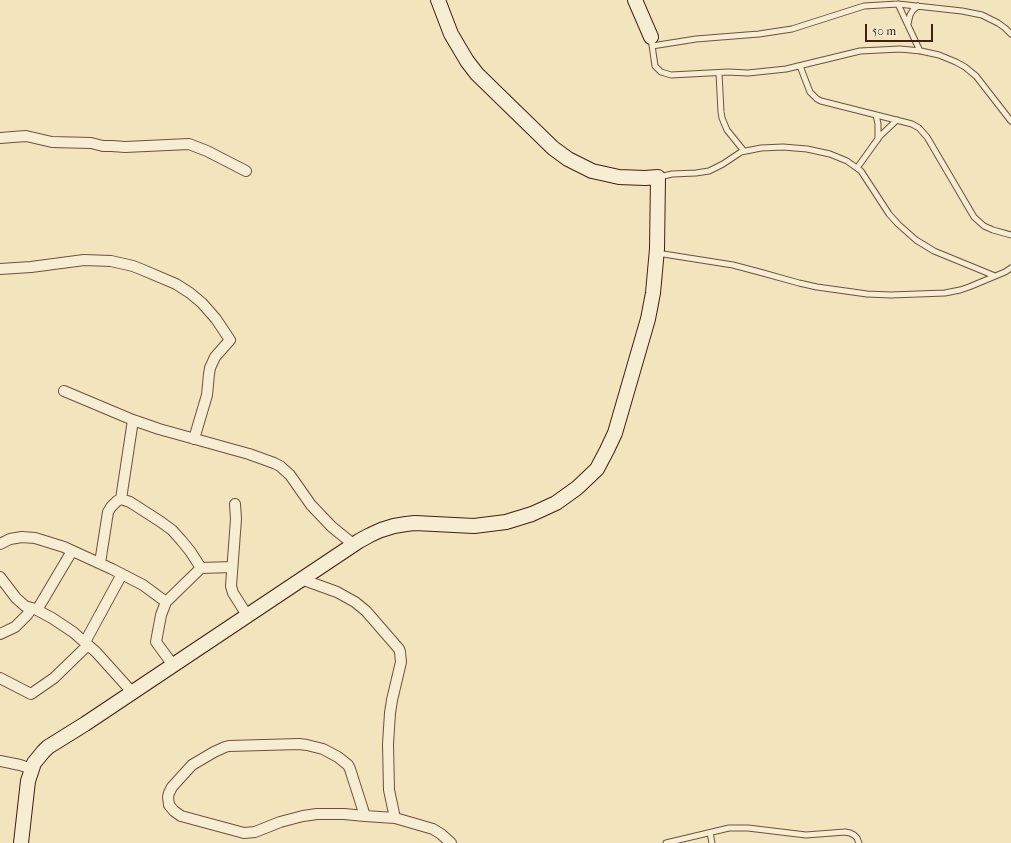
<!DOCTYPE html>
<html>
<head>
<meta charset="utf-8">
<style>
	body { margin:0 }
	#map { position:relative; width:1011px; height:843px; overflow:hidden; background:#f2e4bc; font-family:"IM FELL French Canon",serif }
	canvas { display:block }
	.scale { position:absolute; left:865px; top:24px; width:68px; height:18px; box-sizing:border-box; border:2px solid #412014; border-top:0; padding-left:5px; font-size:12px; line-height:14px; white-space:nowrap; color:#412014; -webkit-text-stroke:3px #f7edd3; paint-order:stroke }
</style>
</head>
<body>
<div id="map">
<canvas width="1011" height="843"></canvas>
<div class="scale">50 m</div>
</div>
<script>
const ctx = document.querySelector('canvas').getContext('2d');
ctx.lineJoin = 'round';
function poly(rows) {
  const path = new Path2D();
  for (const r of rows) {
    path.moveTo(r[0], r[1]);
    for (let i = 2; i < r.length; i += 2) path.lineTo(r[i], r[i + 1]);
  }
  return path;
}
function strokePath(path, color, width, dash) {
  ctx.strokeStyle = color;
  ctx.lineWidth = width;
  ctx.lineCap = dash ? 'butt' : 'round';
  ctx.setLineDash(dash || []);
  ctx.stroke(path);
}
const lane = poly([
	[898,4,920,51],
	[908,24,910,15,913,10,918,6],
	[651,38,655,66,661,72,671,75,728,72,748,73,786,69,860,51,900,49,921,51,939,55,956,62,965,67,976,76,1011,121],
	[652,46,696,39,759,34,792,29,864,6,898,4,962,11,982,15,998,23,1005,28,1011,34],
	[800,66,810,92,817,99,821,101,912,124,919,128,927,137,974,217,984,226,993,230,1011,235],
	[719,73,721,112,722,118,727,130,744,151],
	[876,115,878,124,878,139],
	[857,168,880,136,897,120],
	[659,177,672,174,696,173,709,171,723,164,741,152,761,148,783,147,807,149,830,154,847,161,861,171,889,214,898,224,916,240,934,251,995,276],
	[657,253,733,265,763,273,799,283,817,287,867,294,891,295,945,293,960,290,969,287,1005,272,1011,268],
	[710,833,712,843],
	[666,843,729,828,748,828,806,835,845,832,850,833,854,835,857,838,859,843]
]);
const street = poly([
	[0,138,26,136,52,142,91,143,103,146,112,146,125,147,189,144,207,151,246,171],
	[0,269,31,267,84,260,111,261,133,266,143,270,176,284,190,293,202,303,216,319,230,340,215,357,210,368,209,374,207,395,194,439],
	[64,391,133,420,159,429,249,454,274,463,280,466,290,475,311,505,332,527,353,544],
	[121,499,133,420],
	[235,504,236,519,231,586,233,593,247,615],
	[0,544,10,539,22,537,35,538,64,547,112,569,143,585,166,602],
	[100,563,108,512,111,507,117,501,121,499,130,502,161,522,172,530,181,540,190,551,201,568],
	[0,577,16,598,25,606,37,610,52,618,73,632,96,652,132,692],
	[301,579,337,592,355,602,366,611,399,649,400,652,401,662,392,700,390,713,388,744,389,790,395,818],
	[37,610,72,551],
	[0,634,15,627,27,615,32,608],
	[85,642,122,574],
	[173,665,156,642,161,615,166,602,201,568,232,567],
	[0,678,31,694,54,678,88,645],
	[0,761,20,765,32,769],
	[365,816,350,769,348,765,338,757,323,749,307,745,299,744,229,746,225,747,214,752,192,765,172,787,169,793,168,797,169,805,174,811,181,816,244,833,255,832,280,822,303,816,317,814,344,814,365,816,395,818,433,829,441,834,451,843]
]);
const secondary = poly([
	[635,0,651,37],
	[21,843,28,781,34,763,43,752,48,747,85,724,359,541,370,535,381,530,394,526,406,524,415,523,474,526,506,522,532,514,556,503,577,488,597,469,607,450,615,433,648,319,653,293,657,249,658,177,645,178,619,177,592,171,568,159,553,148,477,74,467,61,451,34,438,0]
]);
strokePath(lane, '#6d513e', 7);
strokePath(street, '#6d513e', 12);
strokePath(secondary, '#412014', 16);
strokePath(lane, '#f7edd3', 5);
strokePath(street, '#f7edd3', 10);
strokePath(secondary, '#f7edd3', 14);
</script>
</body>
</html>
